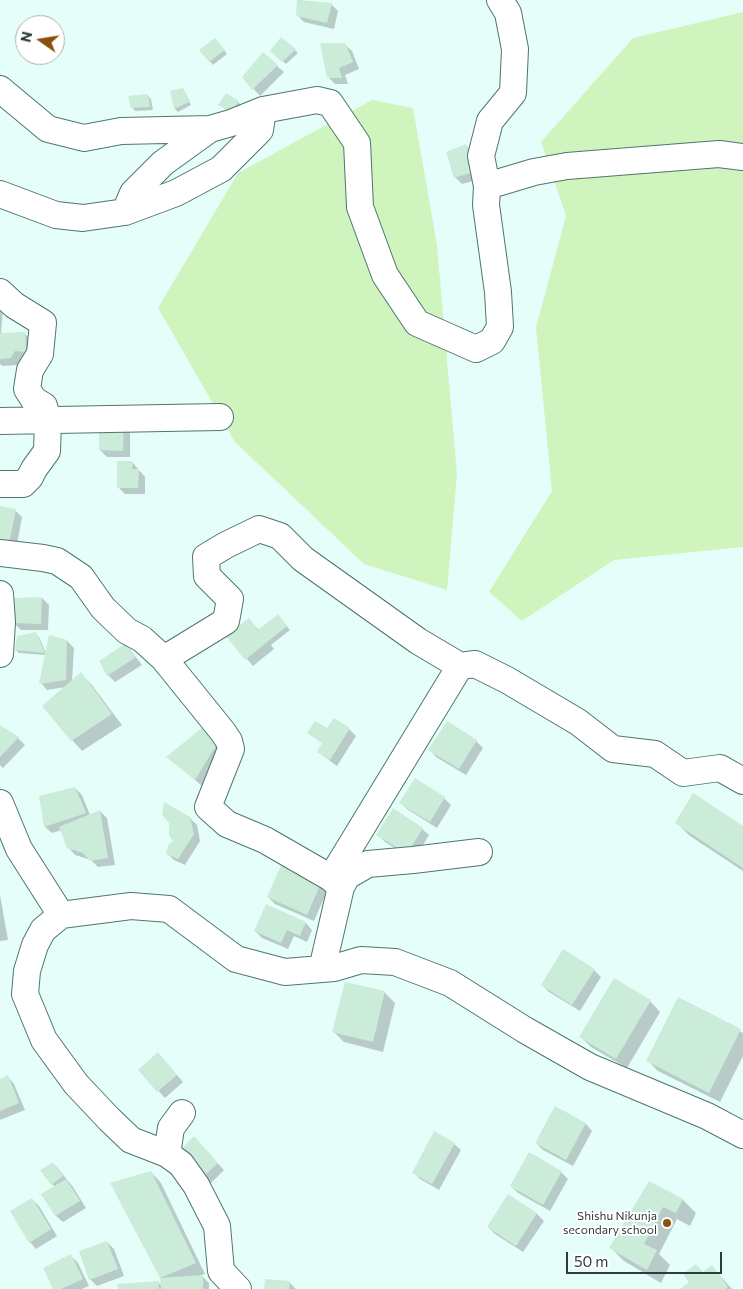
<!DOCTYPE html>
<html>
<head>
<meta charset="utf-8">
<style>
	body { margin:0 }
	#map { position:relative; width:743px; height:1289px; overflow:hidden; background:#e6fefa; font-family:Commissioner,sans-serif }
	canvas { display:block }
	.north { position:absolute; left:15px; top:15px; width:50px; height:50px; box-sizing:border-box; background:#fff; border:1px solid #abb1b0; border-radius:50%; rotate:283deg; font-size:14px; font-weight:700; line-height:20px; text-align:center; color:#2c3c3a }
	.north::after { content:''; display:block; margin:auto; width:18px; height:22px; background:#8b510b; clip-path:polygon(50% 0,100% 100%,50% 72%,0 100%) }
	.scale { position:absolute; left:566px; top:1252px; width:156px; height:22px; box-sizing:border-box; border:2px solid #2c3c3a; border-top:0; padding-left:6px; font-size:15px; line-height:18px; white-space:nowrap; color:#2c3c3a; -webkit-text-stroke:4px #fff; paint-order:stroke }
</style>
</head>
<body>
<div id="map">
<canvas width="743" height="1289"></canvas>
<div class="north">N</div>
<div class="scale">50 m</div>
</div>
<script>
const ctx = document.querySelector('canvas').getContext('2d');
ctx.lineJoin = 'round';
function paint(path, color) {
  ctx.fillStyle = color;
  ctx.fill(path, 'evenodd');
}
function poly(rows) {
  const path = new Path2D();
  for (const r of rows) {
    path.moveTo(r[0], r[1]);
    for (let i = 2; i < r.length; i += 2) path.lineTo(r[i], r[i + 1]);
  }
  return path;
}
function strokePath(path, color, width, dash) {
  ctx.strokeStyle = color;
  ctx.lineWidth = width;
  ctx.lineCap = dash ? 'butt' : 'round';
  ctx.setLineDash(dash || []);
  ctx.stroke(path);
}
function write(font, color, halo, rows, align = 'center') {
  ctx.font = font + ' Commissioner,sans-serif';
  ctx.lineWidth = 4;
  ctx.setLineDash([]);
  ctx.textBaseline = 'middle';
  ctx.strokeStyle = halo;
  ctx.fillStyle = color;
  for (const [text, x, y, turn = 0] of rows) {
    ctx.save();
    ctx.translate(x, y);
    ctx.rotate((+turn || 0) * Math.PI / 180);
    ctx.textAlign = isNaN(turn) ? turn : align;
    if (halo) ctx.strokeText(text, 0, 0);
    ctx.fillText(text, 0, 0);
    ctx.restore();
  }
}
const green = poly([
	[743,12,743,547,614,560,522,621,489,592,552,491,536,327,566,216,541,142,633,38],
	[372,100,413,108,437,245,457,474,447,590,364,564,235,442,158,308,238,173]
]);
const shadow = poly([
	[298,0,331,4,338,11,334,29,304,22,297,15],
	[281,38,298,53,286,64,271,51],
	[218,42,227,54,213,65,201,50],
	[344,44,352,51,359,69,345,75,348,84,335,84,328,77],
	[263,54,284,72,260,96,243,77],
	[182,89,185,92,191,105,178,112,175,109,172,92],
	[148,96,151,99,153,110,135,111,132,107],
	[238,102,241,105,234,115,219,105],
	[466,146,473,153,481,179,462,184,455,177],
	[0,305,3,308,1,334,24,333,31,340,32,358,22,357,18,365,2,366,0,364],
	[100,423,130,430,130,457,107,457,100,450],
	[132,462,145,477,145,494,125,494,118,487],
	[0,508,15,510,22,517,16,550,0,547],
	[42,598,49,605,48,630,21,630,14,623],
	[281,619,290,630,271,645,274,649,253,666,228,637,249,620,259,630],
	[36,634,39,637,46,653,67,641,74,648,72,681,81,674,91,684,122,725,82,751,72,740,66,687,47,690,41,683,46,655,19,653,16,650],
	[126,644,142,665,115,682,108,675,101,661],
	[334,719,349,729,356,736,337,766,318,752,323,744,309,733,327,730],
	[447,722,476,741,483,748,466,775,436,757,430,750],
	[208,725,227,745,202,786,168,757],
	[0,726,18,738,25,745,3,768,0,765],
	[415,780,444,798,451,805,437,828,407,809,400,802],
	[75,788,82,795,90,815,100,811,107,818,115,865,98,867,91,860,75,855,68,847,62,830,52,833,45,827,41,797],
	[190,818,197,825,200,841,185,865,174,860,167,853],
	[677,823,743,828,743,871,690,836],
	[422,829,429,835,414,860,385,842,378,835],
	[282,865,328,889,314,921,275,904,268,897],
	[0,895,8,940,0,941],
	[266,906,306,923,312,930,307,942,294,936,288,949,262,938,255,931],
	[594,970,601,977,580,1011,549,992,542,985],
	[384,992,395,1003,383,1052,344,1042,334,1032],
	[679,999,743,1033,743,1056,720,1102,658,1071,648,1061],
	[650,1001,660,1012,627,1068,591,1047,581,1037],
	[165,1061,183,1082,165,1098,139,1070],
	[8,1077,14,1084,25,1110,0,1120,0,1080],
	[586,1124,592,1131,573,1166,543,1150,536,1143],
	[454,1144,461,1150,439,1190,420,1179,413,1172],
	[200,1145,224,1170,210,1184,179,1152],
	[529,1154,561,1172,568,1179,550,1211,518,1193,511,1186],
	[56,1166,73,1187,86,1208,63,1222,56,1216,43,1195,55,1187,52,1184],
	[151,1172,161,1183,205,1274,201,1275,209,1283,209,1289,119,1289,158,1282,162,1286],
	[649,1182,683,1200,696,1213,690,1226,677,1219,659,1254,670,1265,661,1283,624,1261,611,1248],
	[508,1195,537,1214,544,1221,523,1252,495,1234,488,1227],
	[32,1199,39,1206,57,1236,36,1249,30,1242],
	[107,1242,114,1249,124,1276,97,1286,90,1279],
	[71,1256,78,1263,89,1286,82,1289,55,1289],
	[712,1267,732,1289,682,1289,704,1273],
	[289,1282,296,1289,265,1289]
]);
const building = poly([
	[297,0,332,3,327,23,296,16],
	[281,37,296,49,282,62,270,51],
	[215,38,225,50,209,62,199,50],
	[320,43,345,43,353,62,339,68,342,78,327,78],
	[263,52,278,65,252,90,242,77],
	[183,88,189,102,174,109,170,91],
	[226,93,239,101,231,112,218,105],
	[148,94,150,107,131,108,128,96],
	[466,144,474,172,454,178,446,152],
	[25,332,26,352,15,351,11,358,0,359,0,333],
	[99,422,124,422,123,451,99,450],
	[117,461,133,461,132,469,139,469,138,488,117,488],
	[0,506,16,509,9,544,0,542],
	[42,597,41,624,13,623,14,598],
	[278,614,287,626,245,660,226,636,249,618,258,630],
	[36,632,45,653,49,635,67,640,66,680,39,684,45,653,15,650,17,636],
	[126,643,136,657,107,676,99,661],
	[81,672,112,714,71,741,42,706],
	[334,718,350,728,330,760,317,752,322,743,307,733,315,721,327,728],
	[447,721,477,740,459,769,428,750],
	[208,723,221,737,195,780,166,757],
	[0,725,19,737,0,757],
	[415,778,445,797,430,822,399,803],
	[75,787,86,813,44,827,39,796],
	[693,793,743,826,743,868,675,823],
	[164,802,190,817,194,834,178,859,166,854,168,845,173,841,169,835,169,823,162,815],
	[393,808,423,828,407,854,376,835],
	[100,810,108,858,90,861,83,853,67,848,59,827],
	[282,863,322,881,307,915,267,897],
	[266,904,306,922,300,936,287,930,281,943,254,931],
	[563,949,595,969,572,1005,541,985],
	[614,978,651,1000,616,1059,579,1037],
	[345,982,385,991,373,1042,332,1032],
	[678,997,741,1029,709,1093,646,1061],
	[158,1052,177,1075,157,1092,138,1070],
	[8,1075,19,1103,0,1111,0,1079],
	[555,1106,586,1123,566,1160,535,1143],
	[434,1131,455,1143,432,1184,412,1173],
	[194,1136,218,1163,202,1178,178,1152],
	[529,1152,562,1171,543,1205,510,1186],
	[53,1162,63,1176,51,1185,40,1170],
	[151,1171,196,1263,160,1278,110,1183],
	[66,1179,80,1201,55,1216,41,1194],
	[649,1181,683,1199,676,1213,663,1207,644,1244,657,1250,647,1270,609,1248],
	[508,1194,537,1213,516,1246,487,1227],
	[32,1198,51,1229,29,1243,10,1211],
	[107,1241,118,1269,89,1280,79,1251],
	[71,1254,83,1279,61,1289,53,1289,43,1268],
	[696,1264,703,1272,712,1265,728,1287,726,1289,680,1289,689,1282,683,1274],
	[203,1275,203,1289,161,1289,160,1278],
	[265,1279,290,1281,289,1289,264,1289],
	[159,1281,159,1289,118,1289,117,1284]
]);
const minor = poly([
	[0,89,48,129,84,138,121,131,210,129,231,123,263,110,317,100,330,103,357,143,360,207,385,275,417,323,476,349,492,341,500,327,498,292,486,205,487,186,481,156,490,121,513,93,515,49,508,13,500,0],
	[487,186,534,172,567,166,719,154,743,157],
	[0,194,56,215,83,218,125,212,176,193,221,169,260,130,263,110],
	[125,212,133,193,163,163,210,129],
	[0,292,14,305,43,323,40,354,30,370,27,389,34,400,44,406,48,420,47,451,34,469,30,477,23,484,0,484],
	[0,421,220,417],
	[0,553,43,558,57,561,81,577,103,608,127,631,142,639,164,659,223,732,229,741,231,749,208,807,227,824,265,840,331,878,341,887],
	[0,594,2,622,0,654],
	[164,659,226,621,230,599,207,576,206,557,226,545,259,529,280,536,303,559,418,641,460,666,331,878],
	[460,666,475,664,507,680,578,722,613,749,655,754,683,773,720,768,743,781],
	[0,803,19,849,61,915,131,906,169,909,236,959,285,972,334,968,361,960,395,962,450,983,525,1030,590,1067,707,1116,743,1135],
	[61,915,43,930,35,945,27,971,25,994,44,1040,76,1084,109,1119,131,1140,167,1154,181,1164,196,1185,217,1226,221,1271,238,1289],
	[322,969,341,887,347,876,368,864,413,860,479,852],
	[167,1154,171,1128,182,1113]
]);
const markers = [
	[667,1223,5,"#8b510b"]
];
const poiNames = [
	["Shishu Nikunja",657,1216],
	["secondary school",657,1230]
];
paint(green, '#cff4be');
paint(shadow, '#0003');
paint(building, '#cbecd9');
strokePath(minor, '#50756f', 28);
strokePath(minor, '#fff', 26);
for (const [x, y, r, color] of markers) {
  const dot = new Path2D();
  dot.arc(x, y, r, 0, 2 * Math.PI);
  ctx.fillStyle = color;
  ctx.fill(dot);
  strokePath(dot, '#fff', 2);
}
write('12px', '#2c3c3a', '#fff', poiNames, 'right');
</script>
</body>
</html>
